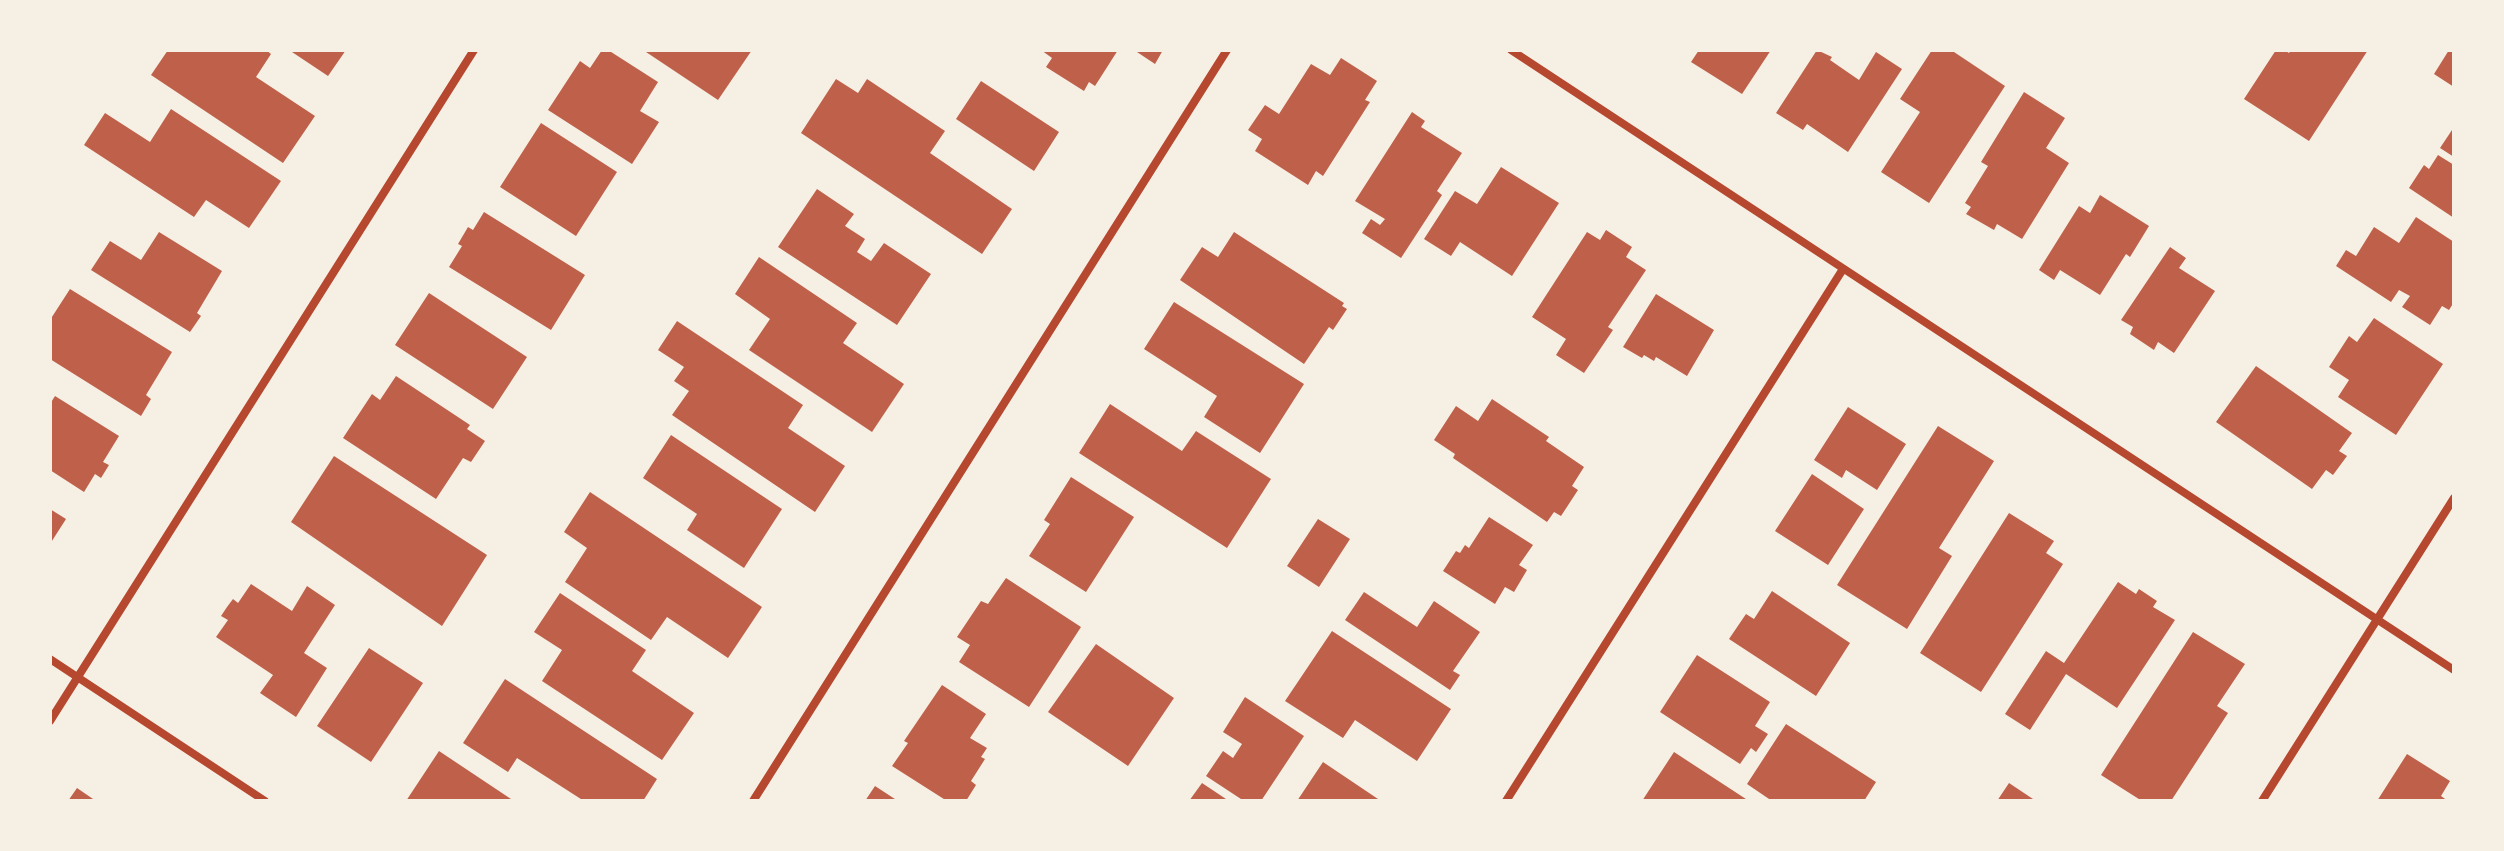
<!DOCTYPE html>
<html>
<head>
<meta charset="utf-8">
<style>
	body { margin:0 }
	#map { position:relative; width:2504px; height:851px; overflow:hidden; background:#f6efe4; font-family:Signika,sans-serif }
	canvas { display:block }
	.frame { position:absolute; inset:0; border:52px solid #f6efe4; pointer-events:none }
</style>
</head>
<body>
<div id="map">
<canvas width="2504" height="851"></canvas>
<div class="frame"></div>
</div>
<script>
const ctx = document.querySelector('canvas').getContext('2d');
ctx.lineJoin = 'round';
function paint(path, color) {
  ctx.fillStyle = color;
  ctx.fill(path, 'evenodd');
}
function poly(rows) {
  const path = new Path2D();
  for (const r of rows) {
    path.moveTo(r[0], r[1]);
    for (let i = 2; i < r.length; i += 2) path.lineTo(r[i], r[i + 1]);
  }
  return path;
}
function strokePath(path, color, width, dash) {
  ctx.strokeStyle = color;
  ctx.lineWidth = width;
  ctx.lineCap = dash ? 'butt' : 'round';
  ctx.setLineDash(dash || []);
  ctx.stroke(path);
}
const building = poly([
	[168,50,266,50,271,54,256,77,315,116,283,163,151,75],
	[289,50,346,50,328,76],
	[602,50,608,50,658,82,640,111,659,122,632,164,548,110,580,61,590,68],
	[643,50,752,50,718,100],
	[1041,50,1118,50,1095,86,1089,82,1084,91,1046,67,1052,58],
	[1134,50,1163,50,1155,64],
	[1699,50,1771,50,1742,94,1691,62],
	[1817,50,1832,57,1830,60,1859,80,1876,52,1902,69,1848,152,1807,124,1803,130,1776,113],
	[1932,50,1951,50,2005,86,1929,203,1881,172,1920,112,1900,99],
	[2276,50,2284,50,2289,53,2291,50,2368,50,2309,141,2244,99],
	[2449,50,2454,50,2454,87,2434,74],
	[1341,58,1377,81,1365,100,1370,102,1323,176,1316,171,1308,185,1255,151,1262,139,1248,130,1265,105,1279,114,1311,64,1330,75],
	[836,79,858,93,867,79,945,131,930,153,1012,209,982,254,801,133],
	[981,81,1059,132,1034,171,956,119],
	[2024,92,2065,118,2046,148,2069,163,2022,239,1997,224,1994,230,1966,214,1971,207,1965,203,1988,166,1981,162],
	[171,109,281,181,249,228,206,200,194,217,84,145,105,113,150,142],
	[1412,112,1425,121,1421,127,1462,153,1437,191,1442,195,1401,258,1362,233,1371,219,1380,225,1385,219,1355,201],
	[541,123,617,172,576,236,500,187],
	[2454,127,2454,157,2440,148],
	[2438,155,2454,165,2454,218,2409,188,2424,165,2429,169],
	[1501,167,1559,203,1512,276,1460,242,1451,256,1424,239,1455,191,1477,204],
	[817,189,854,214,845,226,865,239,857,252,871,261,884,243,931,274,897,325,778,247],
	[2100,195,2149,226,2130,257,2126,254,2100,295,2060,270,2054,280,2039,270,2079,206,2090,213],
	[484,212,585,275,551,330,449,267,462,246,458,244,468,227,473,230],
	[2416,217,2454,242,2454,302,2449,310,2442,306,2430,325,2402,307,2410,296,2399,290,2391,302,2336,266,2346,250,2356,256,2374,227,2399,243],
	[1606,230,1632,247,1626,257,1646,270,1608,327,1613,330,1584,373,1556,355,1566,339,1532,317,1587,232,1600,240],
	[159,232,222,271,197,313,201,316,190,332,91,270,110,241,141,260],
	[1234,232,1344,303,1342,306,1347,309,1333,330,1329,327,1304,364,1180,280,1202,247,1218,257],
	[2170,247,2186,258,2179,268,2215,291,2174,353,2158,342,2154,350,2130,334,2133,327,2121,320],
	[759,257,857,323,843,343,904,384,872,432,749,350,770,319,735,294],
	[70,289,172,352,146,395,151,399,141,416,50,359,50,320],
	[429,293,527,357,493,409,395,345],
	[1656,294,1714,330,1687,376,1656,357,1654,361,1644,355,1642,358,1623,347],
	[1174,302,1304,384,1260,453,1204,417,1217,396,1144,349],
	[2374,318,2443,364,2396,435,2338,397,2349,380,2329,367,2349,336,2357,342],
	[677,321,803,405,788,428,845,466,815,512,672,415,689,391,674,381,684,367,658,350],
	[2256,366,2352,433,2339,451,2347,456,2333,475,2326,470,2312,489,2216,422],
	[396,376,470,425,467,429,485,441,471,462,463,458,436,499,343,438,372,394,380,400],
	[55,396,119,436,103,462,109,465,101,478,95,474,84,492,50,470,50,404],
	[1492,399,1549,437,1546,441,1584,467,1572,486,1578,490,1561,516,1554,512,1547,522,1453,458,1455,454,1434,440,1456,406,1478,421],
	[1110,404,1182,451,1196,431,1271,479,1227,548,1079,453],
	[1848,407,1906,444,1877,490,1846,470,1842,478,1814,460],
	[1938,426,1994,461,1939,548,1952,556,1907,629,1837,585],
	[671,435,782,509,744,568,687,530,697,514,643,478],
	[334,456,487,555,442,626,291,522],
	[1812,474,1864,509,1828,565,1775,531],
	[1071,477,1134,517,1086,592,1029,556,1050,524,1044,520],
	[590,492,762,607,728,658,667,617,651,640,565,582,587,548,564,532],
	[50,509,66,519,50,544],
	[2009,513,2054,541,2046,553,2063,564,1981,692,1920,653],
	[1489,517,1533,545,1519,565,1527,570,1514,592,1505,587,1495,604,1443,571,1456,551,1460,553,1465,545,1469,548],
	[1318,519,1350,539,1319,587,1287,566],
	[1006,578,1081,627,1029,707,959,662,970,645,957,637,981,601,988,604],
	[2118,582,2136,594,2139,589,2157,601,2153,607,2175,620,2117,708,2066,674,2030,730,2005,714,2046,651,2064,663],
	[251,584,292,611,307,586,335,605,304,653,327,668,296,717,260,693,273,675,216,637,228,620,221,616,227,607,233,599,238,603],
	[1772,591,1850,643,1816,696,1729,639,1746,614,1754,619],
	[1364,592,1417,627,1434,601,1480,632,1453,671,1460,675,1450,690,1345,620],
	[560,593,646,650,632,671,694,713,662,760,542,681,562,650,534,632],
	[1332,631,1451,709,1417,761,1355,720,1343,738,1285,701],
	[2193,632,2245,664,2217,706,2228,713,2171,801,2142,801,2101,775],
	[1096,644,1174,698,1128,766,1048,712],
	[369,648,423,683,371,762,317,726],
	[1697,655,1770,702,1755,726,1768,734,1756,752,1751,748,1740,764,1660,712],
	[505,679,657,779,643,801,584,801,517,758,508,772,463,743],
	[942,685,986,714,970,738,987,748,981,757,985,759,971,781,976,785,966,801,947,801,892,766,908,743,904,741],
	[1245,697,1304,736,1261,801,1244,801,1206,776,1223,751,1233,758,1242,744,1223,732],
	[1786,724,1876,782,1864,801,1772,801,1747,784],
	[439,751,514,801,406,801],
	[1674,752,1749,801,1642,801],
	[2407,754,2450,781,2441,796,2448,801,2377,801],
	[1323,762,1381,801,1297,801],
	[1202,783,1229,801,1189,801],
	[2009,783,2036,801,1997,801],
	[875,786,898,801,865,801],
	[77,788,96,801,68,801]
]);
const minor = poly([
	[1511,50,2454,670],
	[50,659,265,801],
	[50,721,474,50],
	[753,801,1227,50],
	[1506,801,1843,269],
	[2262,801,2454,498]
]);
paint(building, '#bf614a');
strokePath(minor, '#b5482f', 8);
</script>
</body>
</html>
